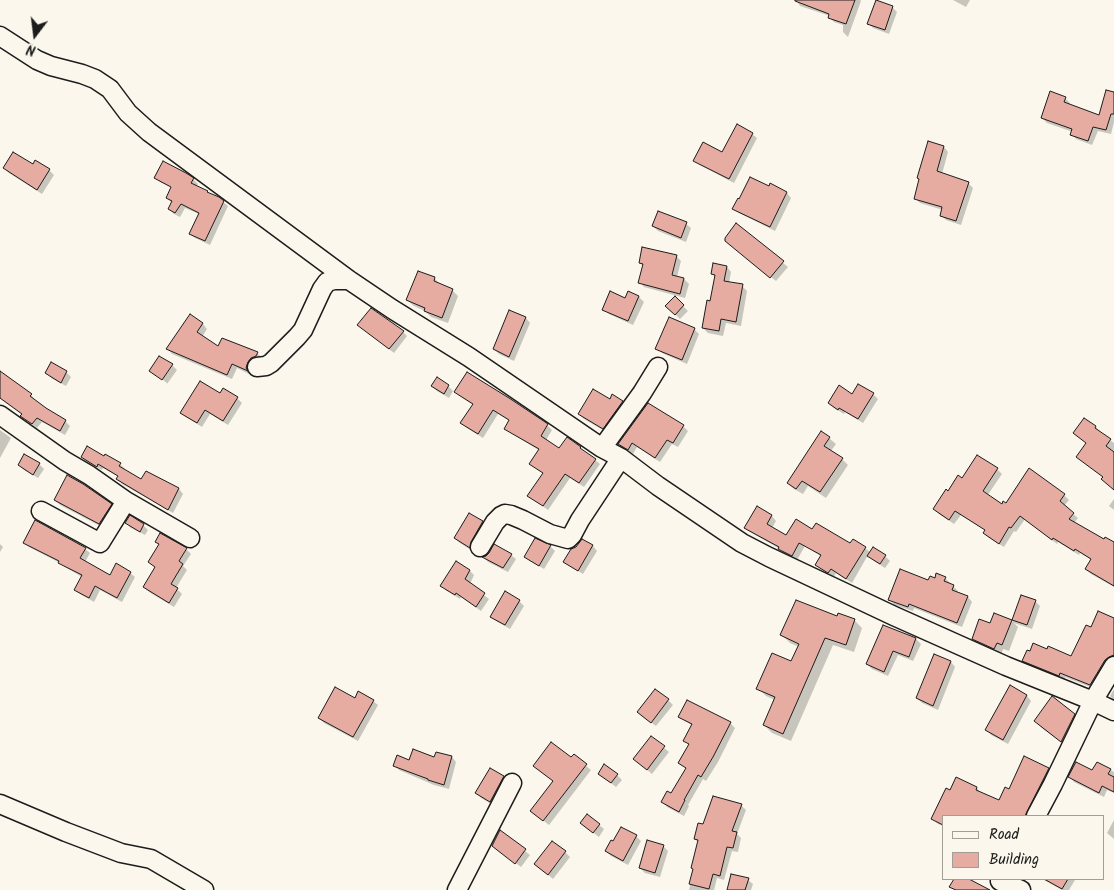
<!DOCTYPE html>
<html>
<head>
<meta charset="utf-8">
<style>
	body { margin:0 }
	#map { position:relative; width:1114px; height:890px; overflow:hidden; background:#fbf7ec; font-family:Kalam,sans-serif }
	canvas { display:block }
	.legend { position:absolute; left:942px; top:815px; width:162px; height:65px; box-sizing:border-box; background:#fbf7ec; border:1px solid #a29f99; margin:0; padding:6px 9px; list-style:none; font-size:15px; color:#1c1c1c }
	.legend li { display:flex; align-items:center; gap:10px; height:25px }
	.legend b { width:25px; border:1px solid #a29f99 }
	.north { position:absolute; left:10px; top:10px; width:50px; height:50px; -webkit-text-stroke:4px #fbf7ec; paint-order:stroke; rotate:195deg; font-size:14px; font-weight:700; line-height:20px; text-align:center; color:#1c1c1c }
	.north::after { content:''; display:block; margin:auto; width:18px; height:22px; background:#1c1c1c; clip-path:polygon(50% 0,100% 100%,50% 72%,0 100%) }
</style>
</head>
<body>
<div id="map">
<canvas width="1114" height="890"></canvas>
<ul class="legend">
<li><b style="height:6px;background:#fbf7ec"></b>Road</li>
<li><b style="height:14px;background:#e6aca2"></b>Building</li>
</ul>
<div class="north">N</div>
</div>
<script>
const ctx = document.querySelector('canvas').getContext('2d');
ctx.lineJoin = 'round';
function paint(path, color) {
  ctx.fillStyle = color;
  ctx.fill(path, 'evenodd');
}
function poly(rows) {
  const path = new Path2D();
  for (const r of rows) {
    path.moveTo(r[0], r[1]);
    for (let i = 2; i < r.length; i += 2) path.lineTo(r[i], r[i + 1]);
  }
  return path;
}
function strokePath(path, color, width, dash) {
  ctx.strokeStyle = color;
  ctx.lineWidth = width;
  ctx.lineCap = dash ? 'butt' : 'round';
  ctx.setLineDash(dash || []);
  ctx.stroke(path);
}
const shadow = poly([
	[796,0,860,0,861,1,848,37,843,32,843,25,834,22,829,17,830,16,800,6],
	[953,0,970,0,966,7],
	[892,7,897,12,889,34,873,28,869,24],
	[1114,94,1114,122,1111,134,1098,131,1092,145,1076,139,1072,134,1073,132,1047,123,1042,118,1065,98,1070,103,1069,106,1100,117],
	[752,134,757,138,734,183,700,165,695,161,723,154],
	[929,143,944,147,948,152,942,174,968,183,973,188,961,225,946,220,941,215,943,210,920,203,915,198],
	[36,162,49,170,54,175,42,194,9,173,4,168,34,166],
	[156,178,193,179,198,184,196,187,223,202,228,206,210,245,195,238,190,234,199,214,185,208,180,217,174,214,169,209,172,203,167,198,172,188,160,182],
	[770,188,787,193,791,198,775,231,739,213,734,208],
	[686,224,691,228,686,242,658,231,653,226],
	[736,225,788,267,776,281,724,240],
	[676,256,681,261,677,277,684,279,689,284,685,298,644,287,640,282,644,267,640,263],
	[727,267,731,272,729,283,742,286,747,291,741,326,726,323,723,336,708,333,703,328,711,302,716,277,712,274],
	[434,278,441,285,452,290,458,296,448,323,431,317,425,311,414,306,407,300],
	[628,292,639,297,644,302,633,325,609,314,604,309,625,299],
	[675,298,688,311,680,319,667,306],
	[510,312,526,318,530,323,514,361,499,354,494,349],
	[190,316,203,324,207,329,202,337,219,348,257,353,262,358,252,367,251,375,237,368,232,379,172,354,168,349],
	[363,329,403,332,407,336,394,353],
	[694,329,699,334,687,364,662,353,657,348],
	[52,364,66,372,71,377,66,386,51,378,47,373],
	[172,365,177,370,167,384,167,383,154,373,154,375,150,371],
	[0,379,31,395,35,400,34,401,65,421,70,426,65,435,42,422,37,428,27,421,22,416,23,415,0,398],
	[437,379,448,386,453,391,449,398,437,391,432,386],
	[224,390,237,398,242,403,228,425,210,414,202,427,186,417,181,413,220,395],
	[456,392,510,399,547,425,552,430,546,440,559,450,580,448,600,464,584,487,570,478,548,510,534,500,529,496,544,474,536,468,540,451,511,433,506,428,510,421,498,414,483,438,467,428,462,423,473,405,461,397],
	[873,394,878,399,863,423,845,412,844,414,834,408,829,403],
	[622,402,627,407,608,433,584,419,579,414],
	[1084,419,1096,427,1100,432,1099,433,1114,443,1114,490,1104,478,1082,461,1087,444,1075,433],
	[683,426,688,431,678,447,672,444,660,462,637,447,633,454,624,449,619,444],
	[0,430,11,438,0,458],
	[821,433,829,438,836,444,830,452,842,459,848,465,826,498,808,486,803,494,794,489,788,483],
	[82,457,120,464,125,469,124,470,142,481,146,473,179,489,183,494,173,513,122,484,118,479,119,477,103,468,102,470,87,462],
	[39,464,44,469,38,478,24,470,19,465],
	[997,469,1002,474,987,496,1002,505,1064,495,1069,500,1064,506,1078,518,1074,523,1105,540,1114,543,1114,587,1091,574,1086,569,1092,560,1080,553,1079,555,1058,542,1057,544,1025,519,1016,532,1014,531,1004,547,989,538,984,533,986,531,961,515,954,524,939,514,934,509,948,492,963,479],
	[1114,499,1114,510,1109,506],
	[55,500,111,505,116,510,104,528,60,505],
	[757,507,772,516,776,521,772,528,787,537,812,531,851,544,865,548,871,553,885,556,890,561,885,568,874,561,868,555,852,583,836,573,834,577,822,570,817,565,822,557,805,546,797,560,784,554,780,549,750,532,745,527],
	[482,522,487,527,474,552,460,543,455,538],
	[126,523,143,525,148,530,145,535,131,528],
	[536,540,550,546,555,551,544,569,530,561,525,557],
	[582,540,593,546,597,551,583,574,570,566,565,561],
	[156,541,186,549,191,554,183,566,187,570,176,588,182,594,174,607,149,592,145,587,156,568,150,562,160,545],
	[25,542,85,549,90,553,85,562,111,576,130,573,135,577,122,602,100,590,94,602,80,594,75,589,82,577,65,567,62,564,29,547],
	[0,544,3,547,0,552],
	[511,555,516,559,508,572,488,562,484,558],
	[456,562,470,571,474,575,470,584,489,599,481,611,461,597,460,599,447,591,442,586],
	[945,578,950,583,949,585,953,586,958,591,957,593,968,597,972,602,962,627,914,608,913,611,895,605,890,600,935,579],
	[1022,597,1035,601,1040,606,1032,629,1014,623,1018,627,1009,651,1003,649,1001,655,980,646,973,639,991,625,1011,621,1013,622],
	[519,601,524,606,510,629,496,621,491,617],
	[838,618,854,620,862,628,854,652,833,645,791,741,772,733,764,725,775,700,766,696,758,688,792,663,799,647,790,643,782,635],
	[1114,620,1114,659,1095,689,1065,677,1064,680,1029,666,1024,661,1048,650,1072,657,1092,629],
	[902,633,916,639,921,644,913,661,898,655,888,676,872,669,867,664],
	[935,656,951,662,955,667,938,710,922,703,917,698],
	[1010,687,1027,696,1031,701,1008,744,991,735,987,730],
	[1114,689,1114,701,1110,696],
	[355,700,373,701,378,705,358,741,324,723,319,718],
	[668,700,673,705,656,726,643,717],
	[1074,715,1082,722,1069,748,1043,729,1035,721],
	[680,717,730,723,735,728,718,762,706,781,703,779,688,805,689,806,684,816,667,807,663,802,672,795,687,769,679,763,690,745,685,741,693,726,685,721],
	[652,738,669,752,652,774,640,764],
	[574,756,591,770,549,825,536,815,554,781],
	[452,757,456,762,449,789,434,785,399,770,395,766,410,761],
	[1098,763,1114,772,1114,793,1107,790,1104,797,1074,782,1070,777,1093,772],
	[1048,769,1053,774,1031,816,943,816,943,826,938,824,933,819,951,791,977,788,981,793,1000,802,1009,790],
	[491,770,503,777,508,782,495,806,481,798,477,793],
	[599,774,617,775,622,780,616,787],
	[741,805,746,810,737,834,741,838,738,852,732,851,724,880,717,878,714,890,689,890,694,870,699,843,695,839,704,826],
	[1114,820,1114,839,1107,833],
	[599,825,604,829,599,837,587,828],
	[501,832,530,855,521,867,493,846],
	[636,836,641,841,628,865,611,856,606,851],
	[663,846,668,851,660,877,645,873,640,868],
	[565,852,570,857,553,879,535,864],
	[1042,879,1073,879,1075,880,1069,890,1062,890],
	[748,880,753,884,751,890,728,890]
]);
const building = poly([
	[795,0,855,0,846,24,828,18,829,14,795,1,795,0],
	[876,0,893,6,885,30,867,24,876,0],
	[1106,90,1114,92,1114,114,1111,114,1106,130,1093,127,1088,141,1070,135,1072,129,1041,118,1050,91,1066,97,1064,102,1099,115,1106,90],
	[737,124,753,133,729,179,693,161,703,142,722,152,737,124],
	[928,141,944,146,937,171,969,182,956,221,940,216,942,207,914,199,919,179,917,178,928,141],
	[13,152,33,164,35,160,50,169,37,190,3,168,13,152],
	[163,161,186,173,194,178,191,183,208,191,207,192,219,197,224,201,205,241,189,234,199,213,181,204,175,213,168,209,172,201,166,198,171,187,154,178,163,161],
	[750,177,769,186,770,183,787,192,770,227,732,209,738,198,739,199,750,177],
	[658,211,687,222,681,238,652,226,658,211],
	[736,223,784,261,770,278,725,241,725,238,736,223],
	[642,247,677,255,672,275,684,278,680,294,638,283,643,264,639,263,642,247],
	[713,263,727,266,724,281,743,284,736,322,721,319,719,331,702,328,707,300,710,301,715,275,711,274,713,263],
	[418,271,435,277,434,281,453,289,442,318,424,311,425,308,406,300,418,271],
	[610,291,625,298,628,291,639,296,628,321,602,310,610,291],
	[675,296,684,305,675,315,665,306,675,296],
	[371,308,404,331,389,349,357,325,371,308],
	[509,310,526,317,509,357,493,349,509,310],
	[190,314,203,323,197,332,218,346,222,338,258,352,256,356,251,358,248,362,246,368,248,371,232,364,227,375,166,349,190,314],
	[669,317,695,328,682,360,655,349,669,317],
	[159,356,173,364,162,380,149,371,159,356],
	[51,362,67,371,61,383,45,373,51,362],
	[0,371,32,394,30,396,46,408,66,420,60,431,37,418,32,424,20,416,22,414,0,398,0,371],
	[467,372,509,398,548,424,541,436,559,448,567,437,581,447,580,448,596,459,579,483,565,474,543,506,527,496,543,473,529,464,539,449,504,429,509,420,493,410,478,434,460,423,473,404,454,392,467,372],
	[437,377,449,385,444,394,431,386,437,377],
	[200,381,220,393,223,388,238,397,223,421,205,410,197,423,180,413,200,381],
	[858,384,874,393,858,419,839,408,838,410,828,403,839,385,852,394,858,384],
	[593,389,610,399,612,394,623,401,603,429,578,414,593,389],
	[648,403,684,425,673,443,667,440,655,458,632,443,628,450,618,444,648,403],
	[1084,418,1096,426,1095,428,1111,439,1106,446,1114,452,1114,490,1101,479,1103,477,1076,457,1086,443,1073,433,1084,418],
	[821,431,830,437,824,446,843,458,820,492,802,481,796,489,787,483,821,431],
	[87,446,104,456,105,454,121,463,119,466,141,479,146,471,179,488,168,510,116,479,118,476,98,464,97,467,81,457,87,446],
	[24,454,40,463,33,475,18,465,24,454],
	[977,455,998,468,983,491,1002,504,1003,501,1006,503,1029,468,1065,494,1060,501,1074,513,1069,519,1104,539,1105,537,1114,542,1114,586,1085,569,1091,559,1075,549,1074,551,1053,538,1052,540,1020,516,1011,528,1009,527,999,544,983,533,985,530,955,511,949,520,933,509,946,489,948,491,958,475,962,478,977,455],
	[67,475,83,484,112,504,99,524,54,500,67,475],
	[757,506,772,515,767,524,786,535,796,519,812,529,816,523,850,543,853,539,866,547,846,579,831,569,828,573,815,565,821,555,799,543,792,556,778,549,779,547,744,528,757,506],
	[469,513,483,521,471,542,470,548,454,538,469,513],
	[130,515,144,524,140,532,125,523,130,515],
	[35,520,86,548,80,558,110,575,116,563,131,572,117,598,95,586,89,598,74,590,82,575,58,563,59,561,23,543,35,520],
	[160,533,187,548,179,561,183,564,171,584,178,588,169,603,143,587,155,567,148,562,159,544,155,542,160,533],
	[535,538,551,545,539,566,524,557,535,538],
	[582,539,593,545,578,571,563,562,571,549,576,547,582,539],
	[494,544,512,554,503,568,482,557,486,556,489,553,494,544],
	[873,547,886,555,880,564,867,556,873,547],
	[456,561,470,570,465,579,485,593,476,607,456,593,455,595,440,586,456,561],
	[900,569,928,580,930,576,935,578,936,573,946,577,944,581,954,585,952,590,968,596,957,623,909,604,908,607,888,600,900,569],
	[505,591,520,600,505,625,490,617,505,591],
	[1021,595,1036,600,1027,625,1012,620,1021,595],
	[796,600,837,616,838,613,855,619,846,645,825,638,783,734,763,725,775,697,756,689,772,653,791,661,799,644,780,635,796,600],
	[1098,611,1114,618,1114,655,1109,657,1105,660,1090,685,1060,673,1059,676,1022,661,1027,650,1030,651,1033,643,1047,649,1048,646,1071,656,1086,625,1091,627,1098,611],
	[994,613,1012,620,1002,645,997,643,994,649,972,639,979,619,990,623,994,613],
	[883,625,916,638,909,657,893,651,884,672,866,664,883,625],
	[934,654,951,661,933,706,916,698,934,654],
	[1010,685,1027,695,1003,740,985,730,1010,685],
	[335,687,355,698,358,691,374,700,353,737,318,718,335,687],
	[655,689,669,699,651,723,637,712,655,689],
	[1052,696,1075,714,1061,742,1034,721,1052,696],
	[687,700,731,722,713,757,701,777,698,775,684,800,685,800,679,812,661,802,667,791,671,793,686,768,678,763,689,744,683,741,692,724,678,717,687,700],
	[651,736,665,746,647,770,633,759,651,736],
	[551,742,571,757,574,754,587,764,543,821,530,811,553,781,533,766,551,742],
	[413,749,434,757,436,752,452,756,444,785,428,780,428,779,393,766,397,755,409,760,413,749],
	[1024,756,1049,768,1025,816,943,816,943,825,931,819,946,788,950,790,956,777,977,787,976,790,999,800,1005,787,1009,789,1024,756],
	[1076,762,1092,770,1097,762,1111,769,1108,774,1114,777,1114,792,1102,786,1099,793,1068,777,1076,762],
	[604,764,618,774,611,783,598,774,604,764],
	[490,768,504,776,490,802,475,793,490,768],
	[713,796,742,804,732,831,737,832,733,848,727,847,720,876,713,874,709,889,689,884,693,869,691,868,698,840,694,839,698,823,703,824,713,796],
	[587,814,600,824,593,833,580,823,587,814],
	[621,827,637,835,623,861,605,851,611,840,613,841,621,827],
	[500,830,526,849,515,864,492,846,500,830],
	[647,840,664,845,655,873,639,868,647,840],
	[552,841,566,851,548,875,534,864,552,841],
	[731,874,749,878,745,890,727,890,731,874],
	[954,879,969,879,990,890,956,890,949,887,954,879],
	[1044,879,1068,879,1062,889,1044,879]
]);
const minor = poly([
	[0,36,37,60,51,66,82,74,95,79,110,89,128,113,149,132,349,280,392,309,469,357,602,448,621,458,658,486,742,543,769,557,894,616,1006,666,1093,701,1114,711],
	[257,367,266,366,271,363,297,337,303,330,322,289,327,282,334,280,349,280],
	[0,415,65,461,89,475,126,501,100,543,41,511],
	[602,448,642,393,658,367],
	[126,501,190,538],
	[480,547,495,522,501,516,505,514,511,515,523,520,550,534,568,539,572,535,580,520,621,458],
	[0,804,66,832,121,853,151,859,204,890],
	[1036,816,1053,784,1093,701,1114,666],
	[1000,881,1021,890],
	[457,890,512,783]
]);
paint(shadow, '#0003');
paint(building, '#e6aca2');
strokePath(building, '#1c1c1c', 1);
strokePath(minor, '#1c1c1c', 21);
strokePath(minor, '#fbf7ec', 18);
</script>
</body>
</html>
